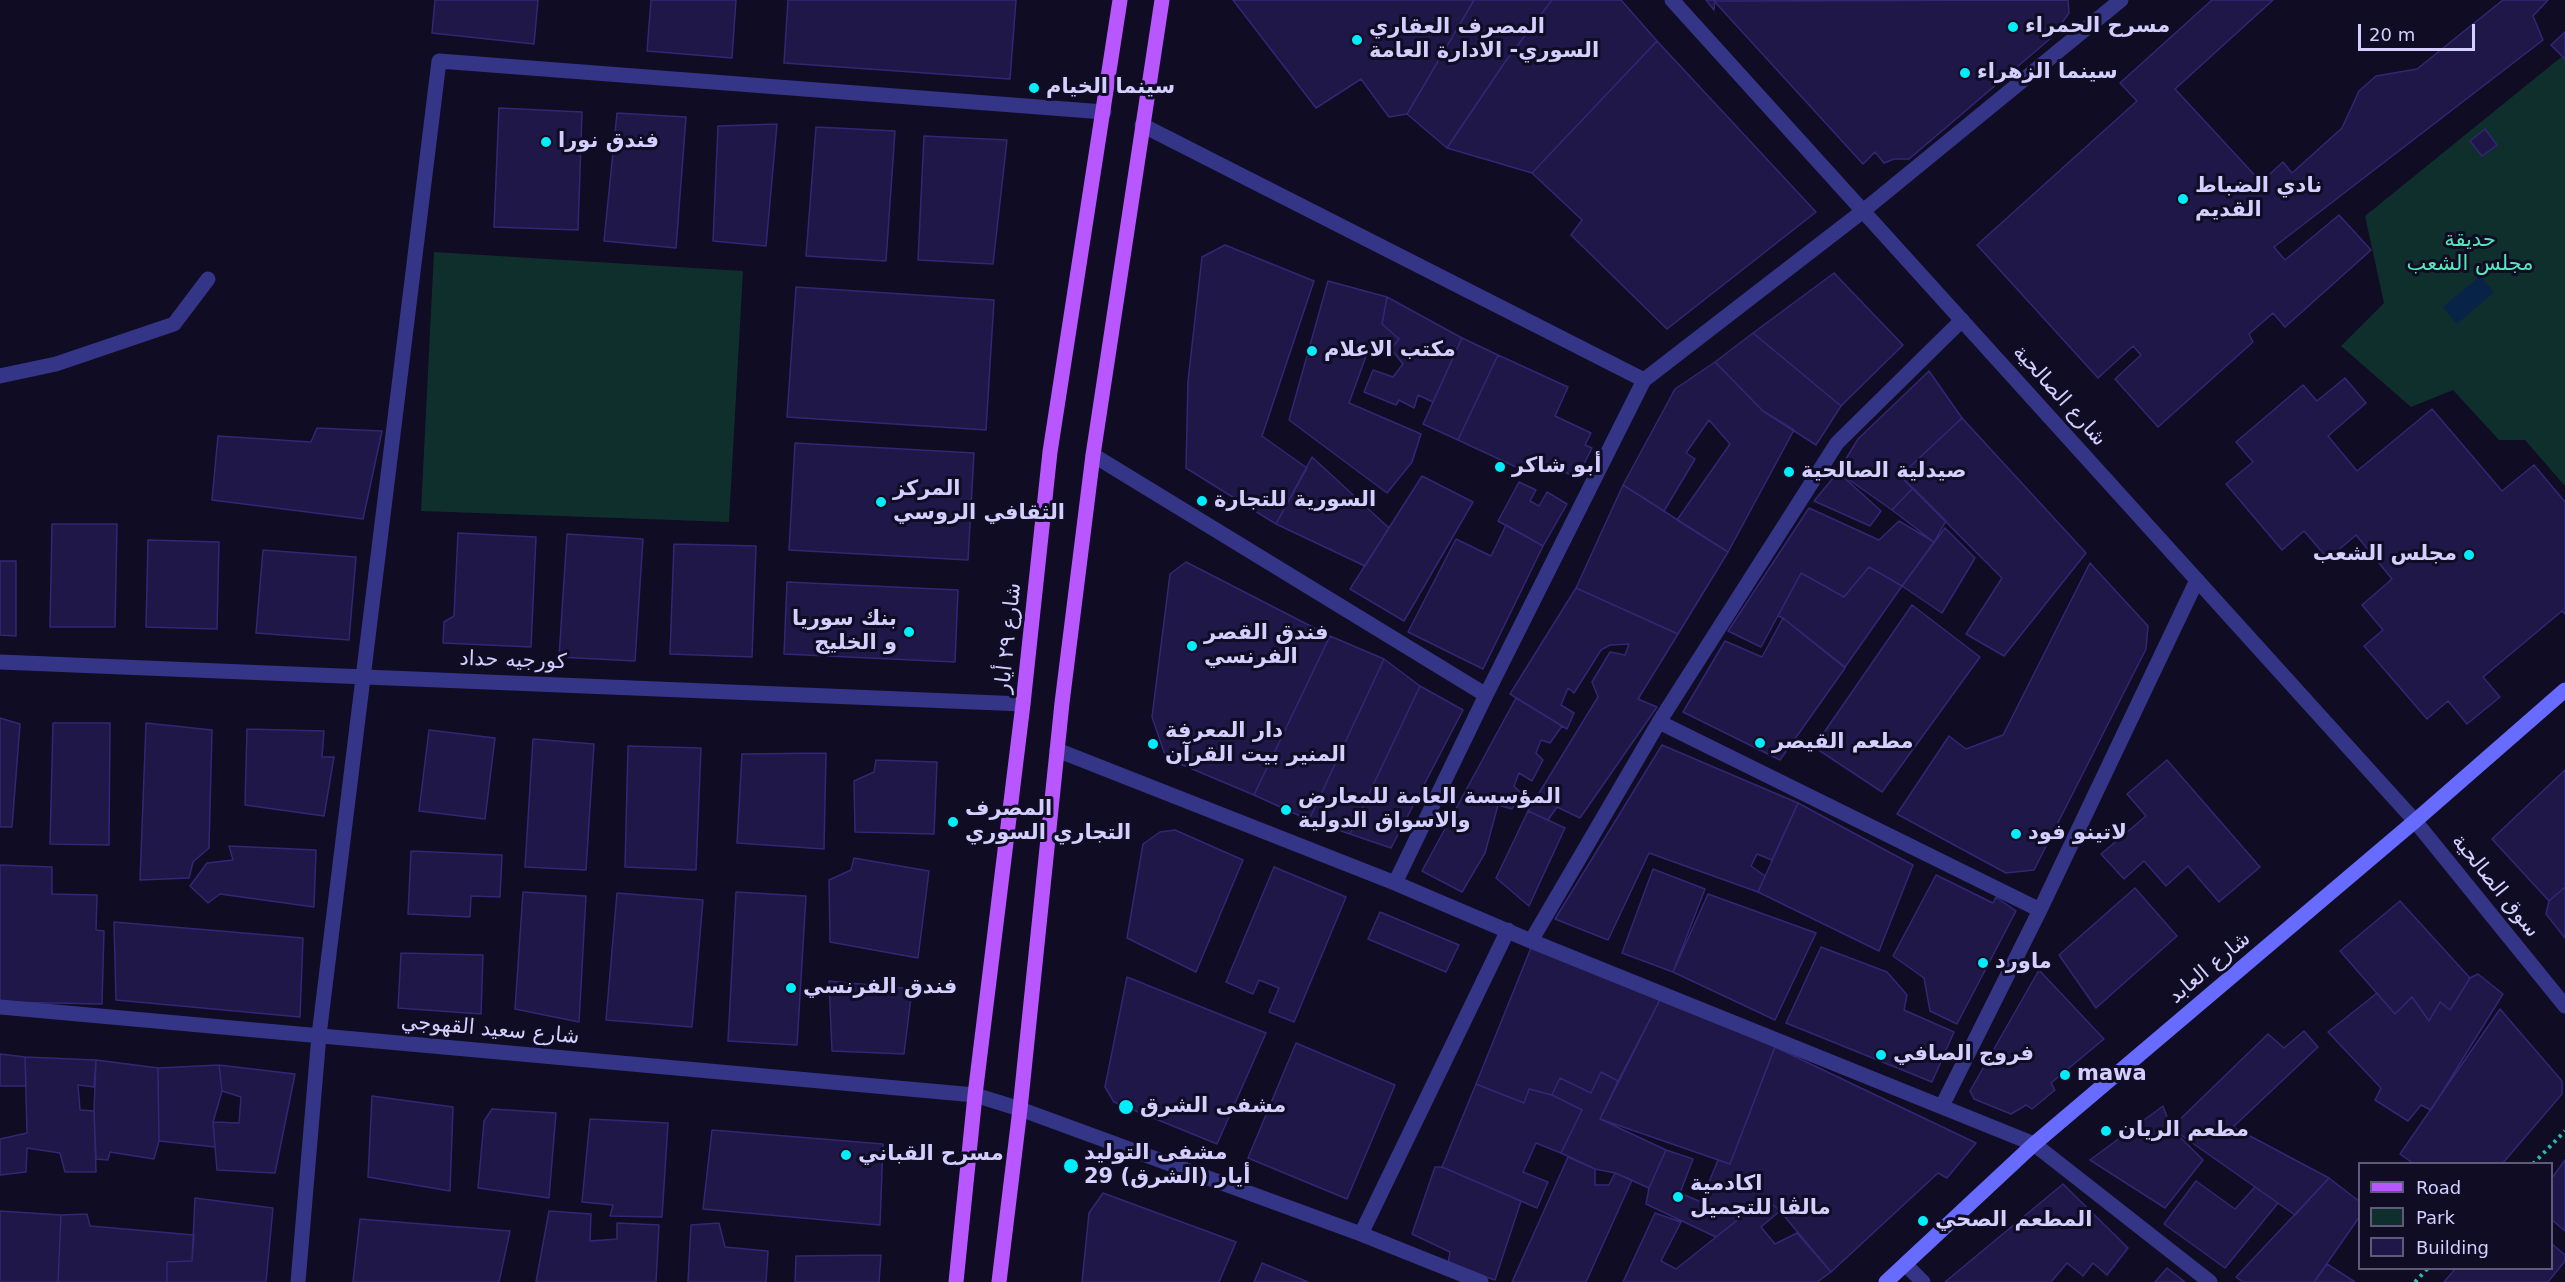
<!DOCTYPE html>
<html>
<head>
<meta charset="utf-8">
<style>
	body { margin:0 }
	#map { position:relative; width:2565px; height:1282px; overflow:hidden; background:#0f0c24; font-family:"DejaVu Sans",sans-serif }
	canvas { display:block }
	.legend { position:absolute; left:2358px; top:1162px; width:195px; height:108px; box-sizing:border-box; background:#0f0c24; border:2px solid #5d5a7c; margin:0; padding:8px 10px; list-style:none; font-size:18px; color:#d3d0ff }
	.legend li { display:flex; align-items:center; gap:12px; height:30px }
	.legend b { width:30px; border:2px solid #5d5a7c }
	.scale { position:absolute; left:2358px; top:24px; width:117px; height:27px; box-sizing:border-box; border:3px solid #d3d0ff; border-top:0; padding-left:8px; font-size:18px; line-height:21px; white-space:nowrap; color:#d3d0ff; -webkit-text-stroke:4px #0f0c24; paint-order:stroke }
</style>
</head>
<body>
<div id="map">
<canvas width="2565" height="1282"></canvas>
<ul class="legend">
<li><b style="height:8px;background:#b857ff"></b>Road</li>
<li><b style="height:16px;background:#0f2f2c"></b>Park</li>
<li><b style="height:16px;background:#1e1747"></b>Building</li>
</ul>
<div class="scale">20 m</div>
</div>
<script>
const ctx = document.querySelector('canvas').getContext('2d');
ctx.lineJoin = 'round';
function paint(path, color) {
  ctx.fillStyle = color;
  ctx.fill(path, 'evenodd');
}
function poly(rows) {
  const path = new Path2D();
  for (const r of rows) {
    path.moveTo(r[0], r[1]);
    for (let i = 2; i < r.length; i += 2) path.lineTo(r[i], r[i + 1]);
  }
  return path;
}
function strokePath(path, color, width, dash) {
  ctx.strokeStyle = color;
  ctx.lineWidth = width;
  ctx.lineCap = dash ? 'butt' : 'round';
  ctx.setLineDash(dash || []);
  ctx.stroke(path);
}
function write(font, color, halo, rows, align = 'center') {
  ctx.font = font + ' "DejaVu Sans",Vazirmatn,sans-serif';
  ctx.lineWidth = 6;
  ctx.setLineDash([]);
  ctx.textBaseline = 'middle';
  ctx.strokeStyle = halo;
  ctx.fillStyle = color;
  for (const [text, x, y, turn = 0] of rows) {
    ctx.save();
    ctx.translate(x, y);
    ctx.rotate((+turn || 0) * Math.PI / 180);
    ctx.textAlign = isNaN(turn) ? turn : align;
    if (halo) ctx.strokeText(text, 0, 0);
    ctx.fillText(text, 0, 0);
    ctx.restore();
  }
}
const green = poly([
	[2565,54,2565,486,2525,440,2499,440,2453,390,2411,407,2341,346,2384,303,2365,216],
	[434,252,743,271,729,522,421,511]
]);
const water = poly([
	[2480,276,2494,292,2457,324,2443,307]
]);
const building = poly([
	[435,0,538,0,534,44,432,33,435,0],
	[651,0,736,0,732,58,647,51,651,0],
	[788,0,1016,0,1010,79,784,63,788,0],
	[1233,0,1474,0,1407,114,1389,117,1361,79,1316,108,1233,0],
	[1474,0,1552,0,1505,62,1447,148,1407,114,1474,0],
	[1552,0,1621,0,1657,41,1532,173,1447,148,1505,62,1552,0],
	[1706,0,1715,0,1714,10,1706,0],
	[2068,0,2069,13,2051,38,1909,159,1894,159,1884,163,1875,152,1863,164,1714,1,2068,0],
	[2212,0,2273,0,2175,89,2261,182,2283,162,2292,173,2342,128,2359,91,2376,76,2417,69,2503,0,2548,0,2533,16,2543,40,2274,247,2285,260,2339,215,2371,250,2285,327,2273,313,2249,334,2253,342,2158,427,2115,379,2141,355,2133,346,2098,378,1977,245,2137,101,2120,83,2212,0],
	[2565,32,2565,59,2551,45,2565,32],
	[1657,41,1816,212,1667,329,1571,235,1582,220,1532,173,1657,41],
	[499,108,582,112,578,230,494,227,499,108],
	[617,113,686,117,676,248,604,241,617,113],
	[777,124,766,246,713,241,718,126,777,124],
	[816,127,895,131,886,261,806,256,816,127],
	[2485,129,2497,145,2482,156,2470,141,2485,129],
	[924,136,1007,140,993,264,918,260,924,136],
	[1225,245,1314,281,1262,436,1307,468,1276,524,1186,468,1188,381,1202,257,1225,245],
	[1834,273,1903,345,1841,406,1753,333,1834,273],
	[1328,281,1387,297,1382,324,1399,339,1391,349,1370,345,1349,403,1421,434,1412,462,1387,493,1289,420,1328,281],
	[796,287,994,300,986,430,787,417,796,287],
	[1387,297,1462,338,1433,402,1418,395,1414,408,1399,400,1396,405,1364,392,1373,370,1393,377,1403,364,1391,349,1399,339,1382,324,1387,297],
	[1753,333,1841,406,1816,445,1763,411,1715,362,1753,333],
	[1462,338,1498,355,1458,440,1423,424,1462,338],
	[1498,355,1568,387,1555,416,1591,433,1585,445,1592,448,1577,478,1538,459,1531,474,1458,440,1498,355],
	[1715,362,1763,411,1794,430,1728,552,1677,520,1730,444,1709,420,1686,453,1695,459,1664,511,1623,485,1675,389,1715,362],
	[1929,371,1962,418,1900,476,1913,488,1892,510,1838,472,1858,439,1929,371],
	[2345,378,2366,403,2328,436,2357,471,2432,409,2502,491,2534,465,2565,502,2565,614,2562,611,2483,677,2500,697,2467,724,2448,701,2427,719,2364,646,2383,630,2362,605,2392,579,2356,535,2328,559,2304,531,2282,550,2226,484,2253,462,2236,442,2303,385,2317,401,2345,378],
	[1962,418,2086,553,2004,656,1966,634,2002,578,1900,476,1962,418],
	[317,428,382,431,363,519,212,500,218,436,311,442,317,428],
	[795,443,974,453,968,560,789,550,795,443],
	[1312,457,1389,528,1365,566,1276,524,1312,457],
	[1838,472,1881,511,1870,526,1814,501,1838,472],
	[1422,476,1473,502,1404,621,1350,589,1422,476],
	[1519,482,1536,490,1530,501,1539,506,1547,492,1567,504,1543,546,1498,521,1519,482],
	[1623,485,1728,552,1678,634,1576,588,1623,485],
	[1913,488,1946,521,1934,542,1892,510,1913,488],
	[1809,508,1879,540,1899,521,1934,542,1902,586,1869,567,1844,597,1801,573,1761,647,1728,631,1809,508],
	[52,524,117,524,115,627,50,627,52,524],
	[1506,525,1543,546,1483,669,1408,632,1456,539,1491,556,1506,525],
	[1945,528,1975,558,1942,613,1902,586,1945,528],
	[458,533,536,537,531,647,443,643,444,622,454,616,458,533],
	[567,534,643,539,635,661,559,657,567,534],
	[148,540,219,542,217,629,146,627,148,540],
	[674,544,756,546,752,657,670,654,674,544],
	[263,550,356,557,349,640,256,633,263,550],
	[0,561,16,561,16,636,0,635,0,561],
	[1186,562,1330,636,1254,795,1166,758,1152,717,1170,574,1186,562],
	[2090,563,2148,626,2146,649,2034,870,2006,873,1897,814,1949,736,1966,749,2003,735,2090,563],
	[1869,567,1902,586,1845,667,1783,618,1778,616,1801,573,1844,597,1869,567],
	[787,582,958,590,955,662,784,654,787,582],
	[1576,588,1678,634,1638,699,1657,707,1580,818,1557,807,1548,820,1528,811,1598,697,1592,682,1610,652,1625,655,1629,644,1610,645,1601,650,1574,693,1568,688,1561,705,1574,713,1567,729,1510,694,1576,588],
	[1912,605,1980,657,1882,792,1814,747,1912,605],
	[1783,618,1845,668,1780,760,1683,712,1725,641,1762,657,1783,618],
	[1330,636,1384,659,1309,820,1254,795,1330,636],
	[1384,659,1420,686,1350,834,1309,820,1384,659],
	[1420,686,1463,710,1391,848,1350,834,1420,686],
	[1516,698,1562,726,1550,743,1541,740,1536,753,1543,760,1532,781,1519,773,1514,786,1521,793,1512,809,1498,805,1485,853,1462,892,1422,871,1516,698],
	[0,718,20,724,12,827,0,827,0,718],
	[53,723,110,723,109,845,50,844,53,723],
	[146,723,212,730,209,848,193,862,189,878,140,880,146,723],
	[247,729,324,731,322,757,334,757,324,816,245,805,247,729],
	[429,730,495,738,485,819,419,811,429,730],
	[533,739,594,744,586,870,525,867,533,739],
	[1662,745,1798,803,1772,860,1757,854,1751,866,1765,876,1758,892,1649,853,1608,940,1555,919,1662,745],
	[628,746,701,748,696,870,625,867,628,746],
	[826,753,824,849,737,843,742,754,826,753],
	[876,760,937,762,934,834,855,832,854,781,874,772,876,760],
	[2167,760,2260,867,2219,902,2188,866,2166,886,2144,861,2124,879,2101,854,2146,816,2127,794,2167,760],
	[2565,770,2565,887,2549,901,2492,839,2565,770],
	[1798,803,1913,865,1879,951,1758,892,1798,803],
	[1528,811,1565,828,1529,906,1496,878,1528,811],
	[1175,830,1243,860,1196,972,1127,938,1143,844,1160,832,1175,830],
	[229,846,316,850,314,907,220,894,208,903,190,886,207,863,233,860,229,846],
	[411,851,502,855,500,897,471,896,470,917,408,914,411,851],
	[854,858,929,871,918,958,830,942,829,880,851,870,854,858],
	[0,865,52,867,52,894,97,895,96,930,104,931,102,1004,0,1002,0,865],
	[1274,867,1346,897,1294,1022,1269,1012,1279,988,1259,980,1253,994,1226,982,1274,867],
	[1653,869,1705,889,1673,972,1622,953,1653,869],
	[1936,875,1993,903,1996,897,2016,911,1957,1024,1930,1011,1924,978,1893,956,1936,875],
	[2565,887,2565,938,2546,914,2549,901,2565,887],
	[2135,888,2177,936,2096,1008,2059,955,2135,888],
	[523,892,586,896,579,1022,515,1009,523,892],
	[736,892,806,896,797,1045,728,1041,736,892],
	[617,893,703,900,692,1027,606,1020,617,893],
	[1708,894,1816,933,1775,1020,1673,972,1708,894],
	[2400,901,2470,978,2450,1010,2440,1002,2429,1021,2412,997,2395,1014,2340,951,2400,901],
	[1380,912,1459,945,1446,972,1368,939,1380,912],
	[114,922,303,938,300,1017,116,1000,114,922],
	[1533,943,1663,994,1618,1081,1601,1072,1591,1093,1560,1078,1552,1095,1529,1089,1524,1103,1476,1084,1533,943],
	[1821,947,1887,972,1907,995,1904,1010,1954,1032,1932,1082,1786,1023,1821,947],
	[401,953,483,955,481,1014,398,1008,401,953],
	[2039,970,2104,1039,2051,1083,2055,1090,2032,1109,2026,1105,2011,1114,1974,1099,1970,1091,2039,970],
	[2478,974,2503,994,2431,1110,2421,1105,2408,1121,2375,1100,2381,1088,2328,1032,2377,993,2395,1014,2412,997,2429,1021,2440,1002,2450,1010,2470,978,2478,974],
	[1127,977,1266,1033,1217,1144,1114,1102,1105,1087,1127,977],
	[829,981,912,989,904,1054,832,1051,829,981],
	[1663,994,1775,1047,1730,1164,1600,1119,1663,994],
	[2500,1009,2562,1081,2562,1094,2502,1164,2414,1164,2400,1154,2500,1009],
	[2304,1031,2318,1047,2233,1127,2329,1178,2295,1215,2171,1128,2268,1034,2284,1048,2304,1031],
	[1296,1043,1395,1085,1347,1199,1248,1158,1296,1043],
	[1775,1047,1976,1143,1947,1178,1938,1173,1831,1272,1780,1211,1765,1198,1716,1237,1646,1204,1649,1188,1666,1150,1693,1159,1680,1193,1701,1202,1718,1160,1730,1164,1775,1047],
	[0,1054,25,1057,26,1086,0,1086,0,1054],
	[25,1057,96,1060,94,1087,78,1085,80,1110,94,1111,96,1172,65,1172,60,1153,27,1148,26,1172,0,1175,0,1139,27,1133,25,1057],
	[96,1060,158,1068,159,1141,154,1159,110,1152,108,1160,96,1159,94,1111,96,1060],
	[219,1065,295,1074,275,1173,217,1170,213,1122,239,1123,241,1097,222,1091,219,1065],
	[219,1065,222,1091,213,1122,215,1147,159,1141,158,1068,219,1065],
	[1601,1072,1618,1081,1600,1119,1666,1150,1649,1188,1615,1173,1595,1169,1561,1153,1582,1110,1552,1095,1560,1078,1591,1093,1601,1072],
	[1476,1084,1524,1103,1529,1089,1552,1095,1582,1110,1561,1153,1536,1143,1523,1172,1548,1182,1537,1208,1442,1167,1476,1084],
	[372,1096,453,1107,450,1191,368,1177,372,1096],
	[2163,1106,2171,1128,2203,1160,2165,1208,2090,1160,2163,1106],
	[492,1109,556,1113,549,1198,478,1188,484,1121,492,1109],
	[590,1119,668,1123,662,1217,610,1216,613,1205,582,1202,590,1119],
	[712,1130,883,1144,880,1225,703,1209,712,1130],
	[1568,1157,1595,1169,1595,1185,1609,1185,1615,1173,1632,1180,1586,1282,1512,1282,1568,1157],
	[2565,1160,2565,1231,2552,1220,2552,1178,2565,1160],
	[1435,1167,1442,1167,1521,1201,1495,1280,1448,1264,1450,1252,1412,1234,1435,1167],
	[2329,1178,2360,1202,2360,1216,2314,1282,2243,1282,2236,1277,2329,1178],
	[2196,1181,2235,1209,2255,1187,2278,1203,2225,1268,2164,1224,2196,1181],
	[2063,1184,2128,1248,2107,1275,2093,1263,2083,1276,2067,1263,2051,1282,1945,1282,2063,1184],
	[1103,1193,1236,1242,1219,1282,1082,1282,1089,1213,1103,1193],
	[195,1198,273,1208,266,1282,167,1282,167,1262,192,1261,195,1198],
	[1765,1198,1780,1211,1761,1227,1775,1244,1797,1233,1831,1272,1817,1282,1623,1282,1655,1213,1681,1222,1661,1261,1676,1269,1765,1198],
	[0,1211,61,1215,58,1282,0,1282,0,1211],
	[549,1211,591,1214,590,1241,617,1239,617,1223,659,1225,656,1282,536,1282,549,1211],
	[87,1214,90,1226,194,1235,192,1261,167,1262,167,1282,58,1282,61,1215,87,1214],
	[360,1219,510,1231,499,1282,353,1282,360,1219],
	[719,1223,725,1247,768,1251,766,1282,688,1282,691,1225,719,1223],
	[2552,1244,2565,1255,2565,1261,2548,1282,2444,1282,2456,1268,2552,1268,2552,1244],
	[881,1255,879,1282,795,1282,796,1256,881,1255],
	[1262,1263,1308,1282,1254,1282,1262,1263],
	[2327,1264,2355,1282,2314,1282,2327,1264],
	[2167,1268,2185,1282,2155,1282,2167,1268]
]);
const path = poly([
	[2533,1164,2565,1131],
	[2415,1282,2428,1268]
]);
const pedestrian = poly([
	[2415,821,2565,1006]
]);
const minor = poly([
	[1142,125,1644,380],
	[0,376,56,364,174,324,208,279],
	[1093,455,1486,695],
	[0,662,1023,704],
	[1659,722,2040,910],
	[1057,750,1395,883,1531,941,2034,1144,2210,1282],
	[1395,883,1486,695,1644,380,1863,211,2121,0],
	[1531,941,1659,722,1837,443,1962,320],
	[0,1007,975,1095,1020,1109,1361,1234,1481,1282],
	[1942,1106,2040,910,2197,580],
	[1361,1234,1508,930],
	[1906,1265,1923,1282],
	[298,1282,319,1035,439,61,1104,112]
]);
const tertiary = poly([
	[1672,0,2415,821]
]);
const secondary = poly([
	[1886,1282,2034,1144,2415,821,2565,690]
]);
const primary = poly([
	[956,1282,975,1095,1023,704,1050,452,1120,0],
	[999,1282,1020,1109,1062,703,1093,455,1162,0]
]);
const markers = [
	[2013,27,6,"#00eefb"],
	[1357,40,6,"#00eefb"],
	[1965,73,6,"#00eefb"],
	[1034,88,6,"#00eefb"],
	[546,142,6,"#00eefb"],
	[2183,199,6,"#00eefb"],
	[1312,351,6,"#00eefb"],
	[1500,467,6,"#00eefb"],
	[1789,472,6,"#00eefb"],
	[1202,501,6,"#00eefb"],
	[881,502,6,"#00eefb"],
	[2469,555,6,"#00eefb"],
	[909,632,6,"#00eefb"],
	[1192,646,6,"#00eefb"],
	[1760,743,6,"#00eefb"],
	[1153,744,6,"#00eefb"],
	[1286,810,6,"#00eefb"],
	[953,822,6,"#00eefb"],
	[2016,834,6,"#00eefb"],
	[1983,963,6,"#00eefb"],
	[791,988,6,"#00eefb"],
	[1881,1055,6,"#00eefb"],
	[2065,1075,6,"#00eefb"],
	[1126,1107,8,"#00eefb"],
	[2106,1131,6,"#00eefb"],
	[846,1155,6,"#00eefb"],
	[1071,1166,8,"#00eefb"],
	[1678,1197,6,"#00eefb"],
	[1923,1221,6,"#00eefb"]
];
const poiNames = [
	["مسرح الحمراء",2025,27],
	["المصرف العقاري",1369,28],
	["السوري- الادارة العامة",1369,52],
	["سينما الزهراء",1977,73],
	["سينما الخيام",1046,88],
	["فندق نورا",558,142],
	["نادي الضباط",2195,187],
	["القديم",2195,211],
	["مكتب الاعلام",1324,351],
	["أبو شاكر",1512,467],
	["صيدلية الصالحية",1801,472],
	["المركز",893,490],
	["الثقافي الروسي",893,514],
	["السورية للتجارة",1214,501],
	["مجلس الشعب",2457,555,"right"],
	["بنك سوريا",897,620,"right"],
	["و الخليج",897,644,"right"],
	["فندق القصر",1204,634],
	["الفرنسي",1204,658],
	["دار المعرفة",1165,732],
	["المنير بيت القرآن",1165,756],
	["مطعم القيصر",1772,743],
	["المؤسسة العامة للمعارض",1298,798],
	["والاسواق الدولية",1298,822],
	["المصرف",965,810],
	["التجاري السوري",965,834],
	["لاتينو فود",2028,834],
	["ماورد",1995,963],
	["فندق الفرنسي",803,988],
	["فروج الصافي",1893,1055],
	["mawa",2077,1075],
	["مشفى الشرق",1140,1107],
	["مطعم الريان",2118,1131],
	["مشفى التوليد",1084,1154],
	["29 أيار (الشرق)",1084,1178],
	["مسرح القباني",858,1155],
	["اكادمية",1690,1185],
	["مالڤا للتجميل",1690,1209],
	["المطعم الصحي",1935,1221]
];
const parkNames = [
	["حديقة",2470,241],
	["مجلس الشعب",2470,265]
];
const streetNames = [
	["شارع الصالحية",2059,396,48],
	["شارع ٢٩ أيار",1009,638,-84],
	["كورجيه حداد",513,661,2],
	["سوق الصالحية",2495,886,51],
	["شارع العابد",2210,968,-40],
	["شارع سعيد القهوجي",490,1030,5]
];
paint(green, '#0f2f2c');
paint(water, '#082348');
paint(building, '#1e1747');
strokePath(building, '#332775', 1.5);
strokePath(path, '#25bead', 4, [3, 4.5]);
strokePath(pedestrian, '#343587', 15);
strokePath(minor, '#343587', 15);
strokePath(tertiary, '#343587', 15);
strokePath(secondary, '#676bff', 15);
strokePath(primary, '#b857ff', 15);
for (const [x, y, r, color] of markers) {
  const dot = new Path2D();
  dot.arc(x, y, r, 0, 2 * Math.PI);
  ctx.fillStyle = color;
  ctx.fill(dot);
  strokePath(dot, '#0f0c24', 2);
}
write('bold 21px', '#d3d0ff', '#0f0c24', poiNames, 'left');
write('21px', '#52e8bb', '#0f0c24', parkNames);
write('21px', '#d3d0ff', '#0f0c24', streetNames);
</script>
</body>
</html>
